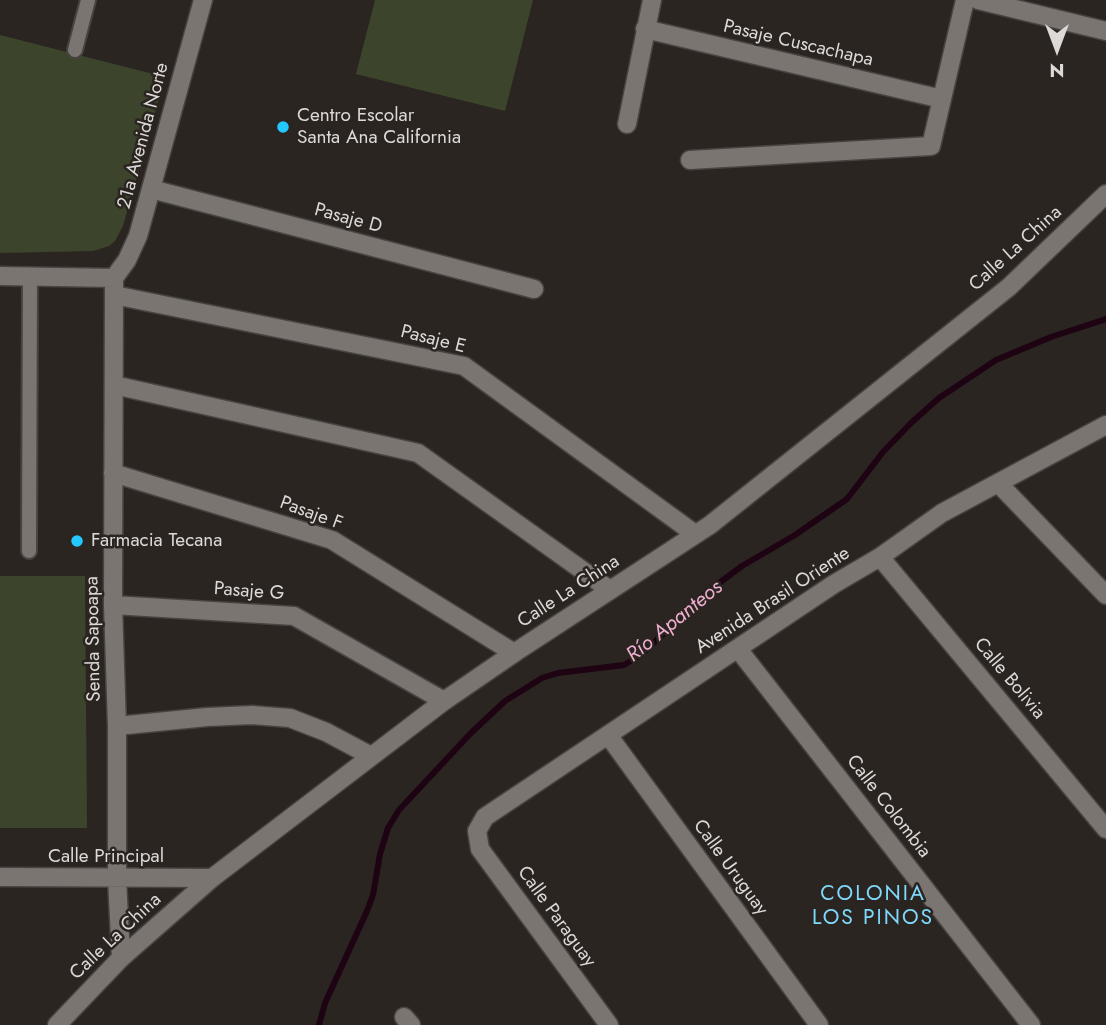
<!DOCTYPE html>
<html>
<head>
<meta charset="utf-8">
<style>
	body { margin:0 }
	#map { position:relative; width:1106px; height:1025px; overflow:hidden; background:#2a2521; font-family:Jost,sans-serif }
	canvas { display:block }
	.north { position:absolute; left:1022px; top:14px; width:70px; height:70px; -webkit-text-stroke:5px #2a2521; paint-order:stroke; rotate:180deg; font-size:19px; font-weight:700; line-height:28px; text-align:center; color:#ddd9d7 }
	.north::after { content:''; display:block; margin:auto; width:24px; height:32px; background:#ddd9d7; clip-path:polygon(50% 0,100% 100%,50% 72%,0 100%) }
</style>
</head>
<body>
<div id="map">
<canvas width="1106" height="1025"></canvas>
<div class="north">N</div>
</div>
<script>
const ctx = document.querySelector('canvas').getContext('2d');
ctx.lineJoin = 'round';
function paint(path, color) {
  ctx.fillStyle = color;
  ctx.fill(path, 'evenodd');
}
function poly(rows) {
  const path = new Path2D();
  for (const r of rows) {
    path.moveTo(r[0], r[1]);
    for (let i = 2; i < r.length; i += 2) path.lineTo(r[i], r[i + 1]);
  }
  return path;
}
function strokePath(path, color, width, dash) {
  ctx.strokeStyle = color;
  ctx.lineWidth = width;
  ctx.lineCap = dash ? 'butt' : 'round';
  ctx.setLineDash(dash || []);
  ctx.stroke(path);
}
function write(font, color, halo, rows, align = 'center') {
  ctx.font = font + ' Jost,sans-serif';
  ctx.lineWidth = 5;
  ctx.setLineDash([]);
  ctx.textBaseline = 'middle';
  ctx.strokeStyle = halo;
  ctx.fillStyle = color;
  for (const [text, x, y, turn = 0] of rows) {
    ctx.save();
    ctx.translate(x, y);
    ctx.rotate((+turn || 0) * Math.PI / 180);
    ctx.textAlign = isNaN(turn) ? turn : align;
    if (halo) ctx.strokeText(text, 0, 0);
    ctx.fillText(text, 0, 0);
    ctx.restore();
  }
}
const green = poly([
	[375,0,533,0,505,111,356,74],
	[0,35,165,77,123,226,115,241,109,246,93,251,0,253],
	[0,576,85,576,87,828,0,828]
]);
const stream = poly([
	[319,1025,325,1003,367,911,373,895,380,854,388,828,399,810,470,734,505,701,542,678,558,673,624,665,641,655,707,592,742,566,795,535,847,499,883,452,911,423,939,398,996,360,1051,337,1106,319]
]);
const pedestrian = poly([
	[75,50,88,0],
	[29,551,30,277]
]);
const minor = poly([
	[978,0,1106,31],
	[645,29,942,99],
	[627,124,652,0],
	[690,160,931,146,965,0],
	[151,189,534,289],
	[0,276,114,278],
	[114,278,113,605,117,726,117,878,121,958],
	[114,278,127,260,138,236,203,0],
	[114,295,464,366,695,534],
	[114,385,418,453,610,590],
	[113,473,332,540,514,653],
	[998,483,1106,595],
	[880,557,1106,829],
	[113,605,294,616,444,701],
	[738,649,1031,1025],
	[117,726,207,717,252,715,290,718,326,732,371,756],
	[608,735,819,1025],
	[0,877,212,878],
	[404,1017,411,1025],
	[609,1025,480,849,477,831,485,817,834,584,880,557,942,513,1106,425]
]);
const secondary = poly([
	[57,1025,121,958,212,878,444,701,514,653,710,525,1009,287,1106,194]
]);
const markers = [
	[283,127,7,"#23c9fe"],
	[77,541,7,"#23c9fe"]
];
const streetNames = [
	["Pasaje Cuscachapa",798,44,13],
	["21a Avenida Norte",144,136,-75],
	["Pasaje D",348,219,15],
	["Calle La China",1016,249,-42],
	["Pasaje E",433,340,14],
	["Pasaje F",311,514,20],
	["Pasaje G",249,592,4],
	["Calle La China",569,592,-33],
	["Avenida Brasil Oriente",773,601,-33],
	["Senda Sapoapa",94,639,-91],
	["Calle Bolivia",1009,679,50],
	["Calle Colombia",888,807,52],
	["Calle Principal",106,857],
	["Calle Uruguay",730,868,54],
	["Calle Paraguay",556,917,54],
	["Calle La China",116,937,-43]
];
const poiNames = [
	["Centro Escolar",297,116],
	["Santa Ana California",297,138],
	["Farmacia Tecana",91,541]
];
const waterNames = [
	["Río Apanteos",675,622,-39]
];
const neighbourhoodNames = [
	["COLONIA",873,895],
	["LOS PINOS",873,919]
];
paint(green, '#3c452c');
strokePath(stream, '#1e0313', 6);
strokePath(pedestrian, '#474340', 18);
strokePath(minor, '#474340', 21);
strokePath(secondary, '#474340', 21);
strokePath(pedestrian, '#7b7571', 14);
strokePath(minor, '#7b7571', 18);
strokePath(secondary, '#7b7571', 18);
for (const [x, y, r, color] of markers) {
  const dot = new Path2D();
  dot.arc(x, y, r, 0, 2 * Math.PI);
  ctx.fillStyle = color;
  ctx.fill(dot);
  strokePath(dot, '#2a2521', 2.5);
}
write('19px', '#ddd9d7', '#2a2521', streetNames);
write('19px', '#ddd9d7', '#2a2521', poiNames, 'left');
write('italic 21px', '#efaed0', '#2a2521', waterNames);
ctx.letterSpacing = '2px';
write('21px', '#7fd9fd', '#2a2521', neighbourhoodNames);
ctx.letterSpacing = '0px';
</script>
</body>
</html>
